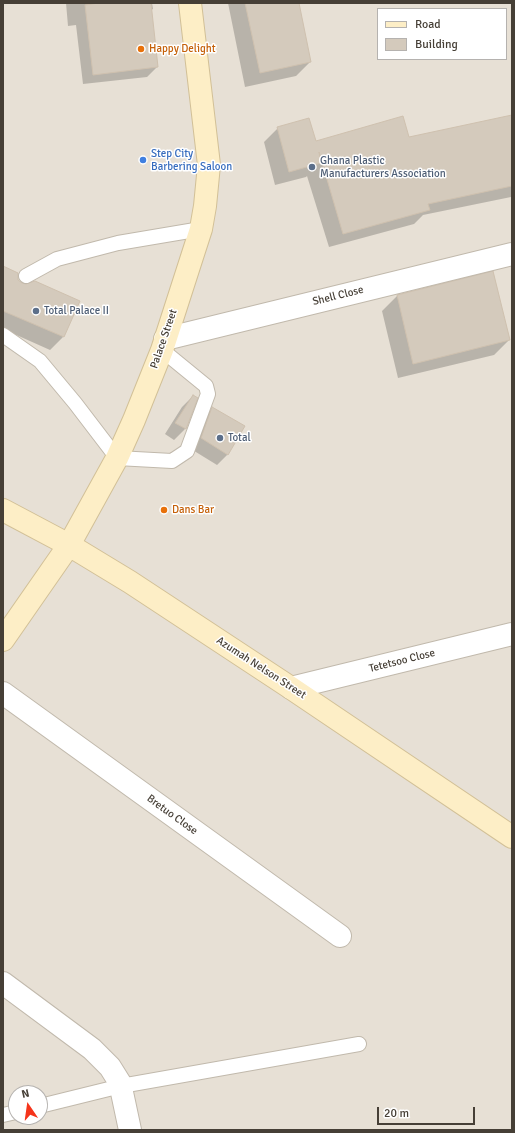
<!DOCTYPE html>
<html>
<head>
<meta charset="utf-8">
<style>
	body { margin:0 }
	#map { position:relative; width:515px; height:1133px; overflow:hidden; background:#f3efe6; font-family:Signika,sans-serif }
	canvas { display:block }
	.frame { position:absolute; inset:0; border:4px solid #463f36; pointer-events:none }
	.legend { position:absolute; left:377px; top:8px; width:130px; height:52px; box-sizing:border-box; background:#fff; border:1px solid #b5b2af; margin:0; padding:5px 7px; list-style:none; font-size:12px; color:#463f36 }
	.legend li { display:flex; align-items:center; gap:8px; height:20px }
	.legend b { width:20px; border:1px solid #b5b2af }
	.north { position:absolute; left:8px; top:1085px; width:40px; height:40px; box-sizing:border-box; background:#fff; border:1px solid #b5b2af; border-radius:50%; rotate:347deg; font-size:11px; font-weight:700; line-height:16px; text-align:center; color:#463f36 }
	.north::after { content:''; display:block; margin:auto; width:14px; height:18px; background:#f5341b; clip-path:polygon(50% 0,100% 100%,50% 72%,0 100%) }
	.scale { position:absolute; left:377px; top:1107px; width:98px; height:18px; box-sizing:border-box; border:2px solid #463f36; border-top:0; padding-left:5px; font-size:12px; line-height:14px; white-space:nowrap; color:#463f36; -webkit-text-stroke:3px #fff; paint-order:stroke }
</style>
</head>
<body>
<div id="map">
<canvas width="515" height="1133"></canvas>
<div class="frame"></div>
<ul class="legend">
<li><b style="height:5px;background:#fdeec6"></b>Road</li>
<li><b style="height:11px;background:#d4cabc"></b>Building</li>
</ul>
<div class="north">N</div>
<div class="scale">20 m</div>
</div>
<script>
const ctx = document.querySelector('canvas').getContext('2d');
ctx.lineJoin = 'round';
function paint(path, color) {
  ctx.fillStyle = color;
  ctx.fill(path, 'evenodd');
}
function poly(rows) {
  const path = new Path2D();
  for (const r of rows) {
    path.moveTo(r[0], r[1]);
    for (let i = 2; i < r.length; i += 2) path.lineTo(r[i], r[i + 1]);
  }
  return path;
}
function strokePath(path, color, width, dash) {
  ctx.strokeStyle = color;
  ctx.lineWidth = width;
  ctx.lineCap = dash ? 'butt' : 'round';
  ctx.setLineDash(dash || []);
  ctx.stroke(path);
}
function write(font, color, halo, rows, align = 'center') {
  ctx.font = font + ' Signika,sans-serif';
  ctx.lineWidth = 3;
  ctx.setLineDash([]);
  ctx.textBaseline = 'middle';
  ctx.strokeStyle = halo;
  ctx.fillStyle = color;
  for (const [text, x, y, turn = 0] of rows) {
    ctx.save();
    ctx.translate(x, y);
    ctx.rotate((+turn || 0) * Math.PI / 180);
    ctx.textAlign = isNaN(turn) ? turn : align;
    if (halo) ctx.strokeText(text, 0, 0);
    ctx.fillText(text, 0, 0);
    ctx.restore();
  }
}
const residential = poly([
	[3,3,512,3,512,1130,3,1130],
	[378,9,506,9,506,59,378,59],
	[16,1093,40,1093,40,1117,16,1117]
]);
const shadow = poly([
	[66,3,152,3,153,9,151,10,157,67,147,77,83,84,76,25,68,26],
	[228,3,298,3,310,62,296,76,245,87],
	[512,120,512,196,511,197,423,215,414,224,329,247,307,176,306,177,275,185,264,142,278,128,315,142,408,138],
	[3,267,21,284,79,301,63,337,50,350,3,329],
	[493,273,509,340,494,355,398,378,382,311,397,296],
	[193,396,196,398,185,429,174,440,165,434,182,407],
	[213,408,228,454,217,465,191,449,202,419]
]);
const building = poly([
	[99,3,151,3,158,67,93,75,85,5,99,3],
	[245,3,299,3,311,62,260,73,245,3],
	[512,115,512,186,428,204,430,210,343,234,319,152,321,163,289,172,277,127,309,118,316,141,403,116,409,137,512,115],
	[3,266,18,273,18,280,22,283,26,284,35,281,80,301,64,337,3,311,3,266],
	[493,271,510,340,413,364,397,295,493,271],
	[193,395,198,398,186,429,175,423,193,395],
	[212,407,245,426,228,455,201,438,212,407]
]);
const lane = poly([
	[26,276,57,259,118,243,201,229],
	[3,335,40,361,75,403,117,458,172,461,187,451,208,394,206,386,162,350],
	[40,1106,121,1086,359,1044],
	[3,1115,16,1112]
]);
const street = poly([
	[165,339,512,254],
	[291,688,512,634],
	[3,693,340,936],
	[3,983,92,1049,110,1067,120,1083,130,1130]
]);
const secondary = poly([
	[3,510,69,545,130,582,291,688,512,837],
	[3,640,69,545,117,458,134,420,162,350,201,229,205,206,209,165,190,3]
]);
const markers = [
	[141,49,4,"#e8710a"],
	[143,160,4,"#3f7fe0"],
	[312,167,4,"#5c6f8a"],
	[36,311,4,"#5c6f8a"],
	[220,438,4,"#5c6f8a"],
	[164,510,4,"#e8710a"]
];
const foodNames = [
	["Happy Delight",149,49],
	["Dans Bar",172,510]
];
const shopNames = [
	["Step City",151,154],
	["Barbering Saloon",151,167]
];
const serviceNames = [
	["Ghana Plastic",320,161],
	["Manufacturers Association",320,174],
	["Total Palace II",44,311],
	["Total",228,438]
];
const streetNames = [
	["Shell Close",338,296,-14],
	["Palace Street",164,339,-71],
	["Tetetsoo Close",402,661,-14],
	["Azumah Nelson Street",261,668,33],
	["Bretuo Close",172,815,36]
];
paint(residential, '#e7e0d5');
paint(shadow, '#0003');
paint(building, '#d4cabc');
strokePath(building, '#cfc1af', 1);
strokePath(lane, '#c1b9ac', 16);
strokePath(street, '#c1b9ac', 24);
strokePath(secondary, '#d2c097', 24);
strokePath(lane, '#fff', 14);
strokePath(street, '#fff', 22);
strokePath(secondary, '#fdeec6', 22);
for (const [x, y, r, color] of markers) {
  const dot = new Path2D();
  dot.arc(x, y, r, 0, 2 * Math.PI);
  ctx.fillStyle = color;
  ctx.fill(dot);
  strokePath(dot, '#fff', 1.5);
}
write('11px', '#c56008', '#fff', foodNames, 'left');
write('11px', '#366cbe', '#fff', shopNames, 'left');
write('11px', '#4e5e75', '#fff', serviceNames, 'left');
write('11px', '#463f36', '#fff', streetNames);
</script>
</body>
</html>
